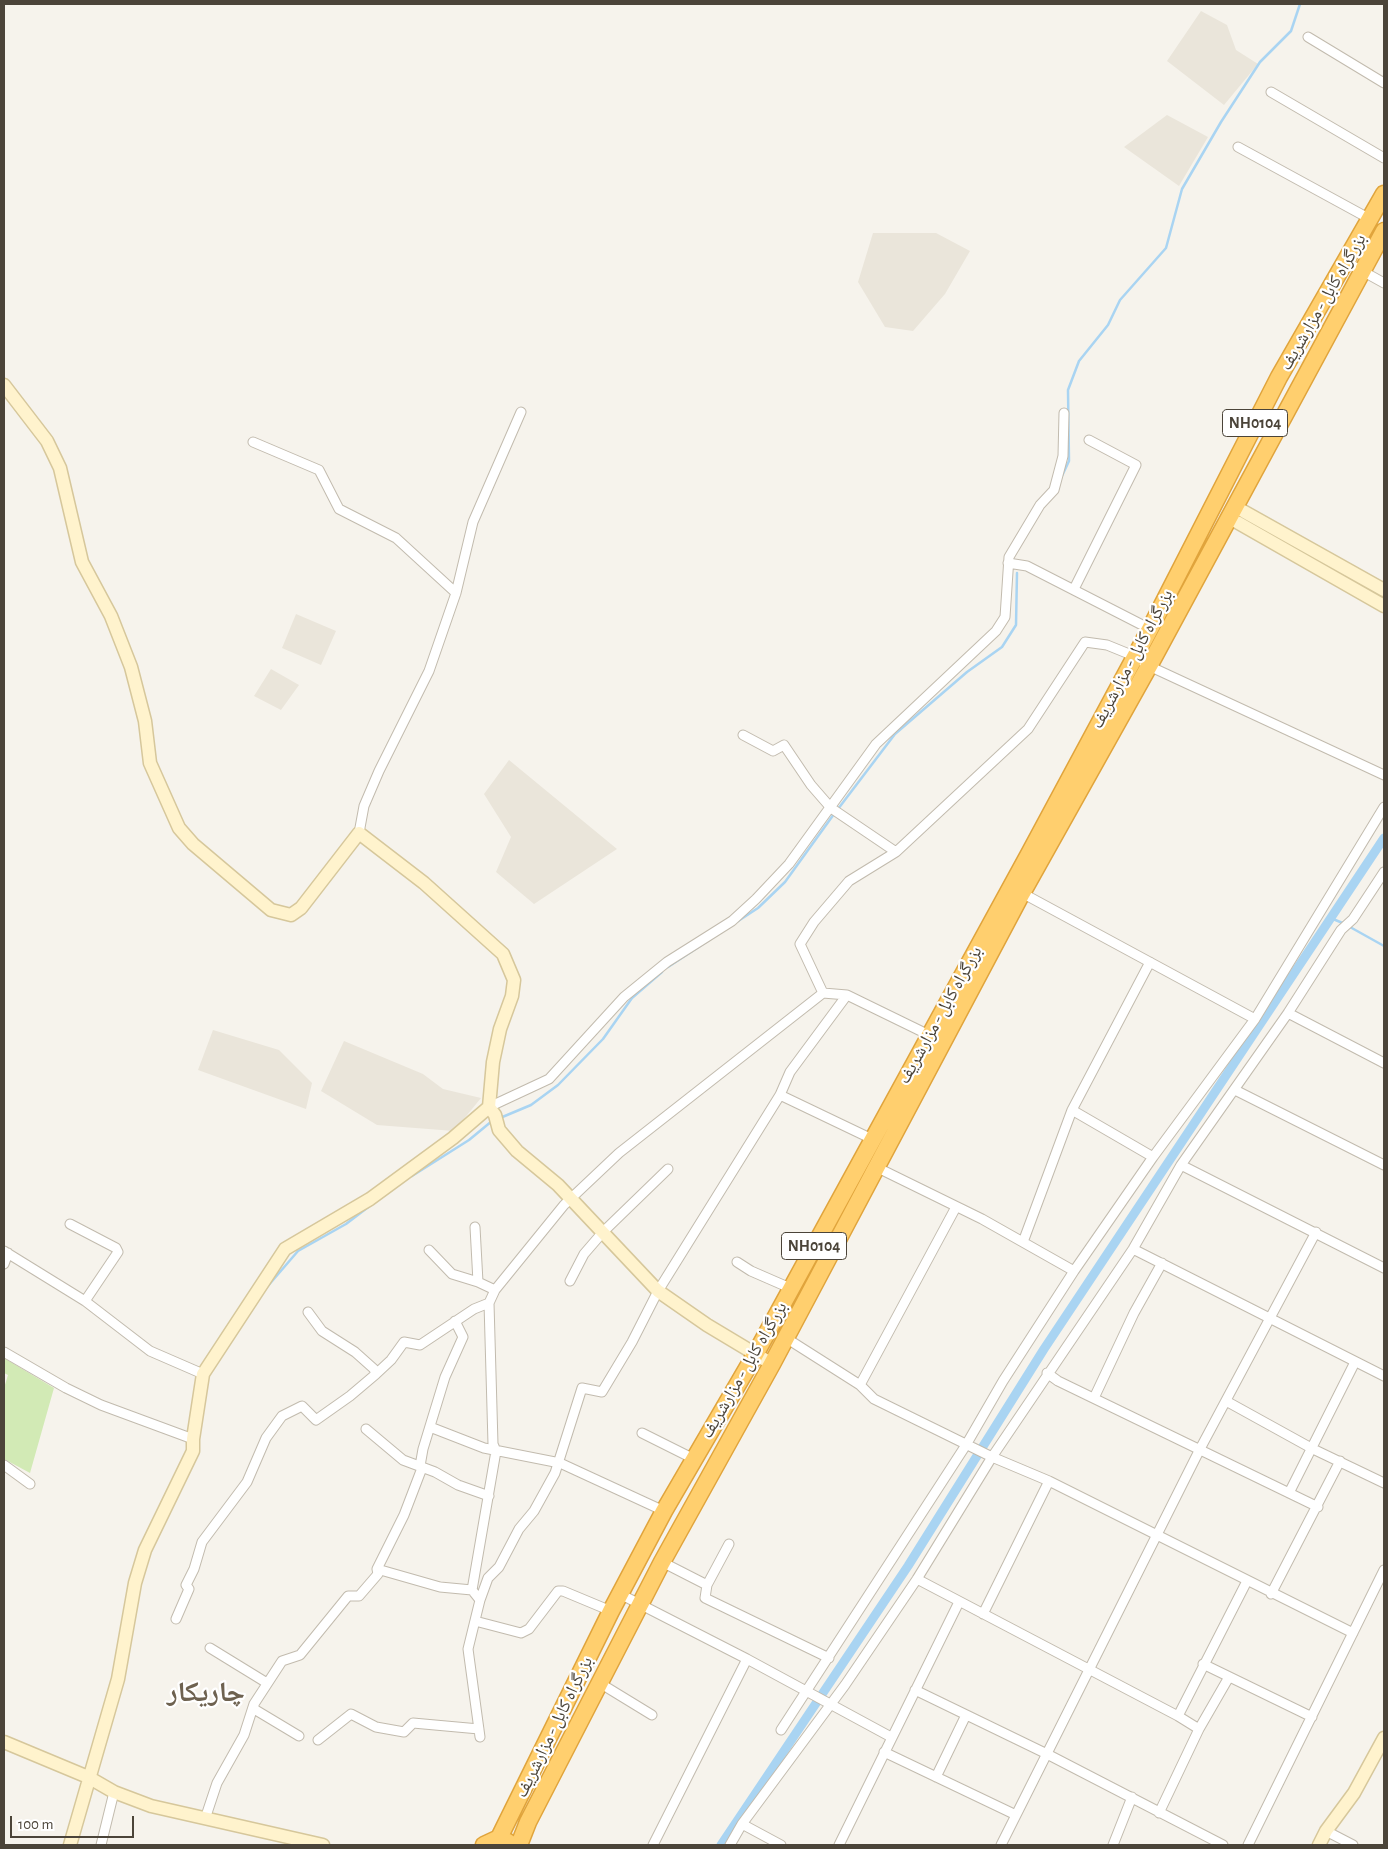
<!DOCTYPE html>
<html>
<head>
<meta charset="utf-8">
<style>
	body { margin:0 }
	#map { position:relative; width:1388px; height:1849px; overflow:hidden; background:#f6f3ec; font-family:"Alegreya Sans",sans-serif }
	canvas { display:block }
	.frame { position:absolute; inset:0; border:5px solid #4b4439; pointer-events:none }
	.scale { position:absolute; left:10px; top:1816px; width:124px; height:22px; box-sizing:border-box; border:2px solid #4b4439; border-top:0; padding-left:6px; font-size:15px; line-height:18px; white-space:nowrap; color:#4b4439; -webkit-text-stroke:4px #fff; paint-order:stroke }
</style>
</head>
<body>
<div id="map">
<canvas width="1388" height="1849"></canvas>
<div class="frame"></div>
<div class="scale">100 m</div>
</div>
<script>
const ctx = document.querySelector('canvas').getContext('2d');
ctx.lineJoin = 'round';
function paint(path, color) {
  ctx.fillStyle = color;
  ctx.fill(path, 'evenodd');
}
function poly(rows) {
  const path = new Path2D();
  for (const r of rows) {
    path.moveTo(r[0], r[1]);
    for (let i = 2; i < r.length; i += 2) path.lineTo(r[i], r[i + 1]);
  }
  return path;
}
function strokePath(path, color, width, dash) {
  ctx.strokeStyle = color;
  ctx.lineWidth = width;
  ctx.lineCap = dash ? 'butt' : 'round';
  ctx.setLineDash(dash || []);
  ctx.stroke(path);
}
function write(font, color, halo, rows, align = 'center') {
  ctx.font = font + ' "Alegreya Sans","Noto Naskh Arabic",sans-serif';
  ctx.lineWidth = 4.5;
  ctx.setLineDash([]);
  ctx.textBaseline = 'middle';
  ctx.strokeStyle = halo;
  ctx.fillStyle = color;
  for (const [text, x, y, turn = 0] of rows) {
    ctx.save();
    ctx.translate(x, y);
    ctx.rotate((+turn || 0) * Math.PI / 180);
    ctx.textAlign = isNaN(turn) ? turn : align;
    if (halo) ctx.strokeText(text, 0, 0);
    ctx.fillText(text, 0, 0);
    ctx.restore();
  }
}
const residential = poly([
	[1201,11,1227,25,1236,50,1258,64,1224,105,1167,61],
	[1167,115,1208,137,1179,186,1124,147],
	[873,233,936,233,970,251,945,294,913,331,885,327,858,282],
	[296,614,336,631,321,665,282,648],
	[271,669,299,685,281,710,254,696],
	[509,760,617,849,534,904,496,872,511,837,484,794],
	[213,1030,279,1050,312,1083,306,1109,198,1070],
	[344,1041,423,1074,443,1089,481,1098,454,1131,377,1125,321,1091]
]);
const green = poly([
	[4,1358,54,1388,30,1473,4,1459,4,1388,8,1375,4,1373]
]);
const stream = poly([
	[1061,478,1069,461,1068,390,1079,361,1108,325,1120,300,1166,248,1182,189,1221,122,1260,62,1291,31,1300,4],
	[838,809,895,734,967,672,1002,647,1016,625,1017,573],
	[1333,919,1345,924],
	[1350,927,1384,946],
	[668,967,758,908,785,882,834,814],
	[500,1118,531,1105,558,1085,603,1039,632,998,662,972],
	[412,1176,469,1140,492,1121],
	[267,1287,298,1251,346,1224,371,1205]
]);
const canal = poly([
	[721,1845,908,1566,1044,1349,1384,838]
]);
const street = poly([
	[1308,37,1384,83],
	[1271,92,1384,158],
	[1238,147,1370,219],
	[1346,262,1384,283],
	[253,442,319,470,339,509,396,538,456,593],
	[1008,563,1027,566,1152,630],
	[1074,589,1136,465,1089,440],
	[743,735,773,751,784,745,811,785,831,808,896,852,1028,729,1085,642,1107,645,1134,656,1149,666,1384,775],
	[359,833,364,806,379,771,429,671,456,593,473,522,521,412],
	[1022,893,1255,1019],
	[823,993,800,944,814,922,849,881,896,852],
	[1288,1013,1384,1063],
	[1235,1090,1384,1165],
	[780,1095,872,1139],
	[489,1107,549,1079,624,997,667,962,732,921,756,899,789,864,876,744,996,631,1005,617,1009,557,1040,505,1054,490,1063,456,1064,413],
	[1072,1110,1153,1157],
	[1181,1165,1384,1268],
	[876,1167,982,1219,1074,1271],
	[70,1224,116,1248,118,1252,85,1301],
	[475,1227,478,1282],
	[1023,1242,1072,1110,1150,962],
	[1133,1249,1384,1376],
	[429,1250,452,1274,478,1282,495,1290],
	[4,1251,85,1301,150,1351,203,1374],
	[737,1262,751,1271,790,1288],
	[4,1264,8,1253],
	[570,1281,584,1254,603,1232,668,1169],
	[308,1312,322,1331,355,1352,374,1369,376,1374],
	[786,1338,860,1385,874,1399,992,1457,1049,1481,1353,1633],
	[4,1352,66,1388,101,1405,193,1439],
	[1047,1373,1058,1381,1318,1507],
	[860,1385,956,1207],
	[1094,1398,1134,1313,1162,1263],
	[1226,1401,1313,1449,1384,1483],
	[430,1427,484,1448,560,1463,664,1511],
	[366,1429,403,1460,435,1472,458,1485,489,1496],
	[642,1433,694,1459],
	[4,1465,30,1484],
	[420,1466,423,1449,445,1377,463,1337,455,1321],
	[1289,1493,1355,1362],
	[729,1544,707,1585,705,1598,829,1658],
	[662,1562,707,1585],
	[377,1569,440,1587,472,1590],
	[917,1579,1178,1716],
	[620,1594,747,1659,891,1737],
	[1271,1594,1340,1461],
	[480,1600,488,1578,499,1567,519,1529,534,1511,555,1473,582,1388,602,1392,632,1342,658,1291,780,1095,790,1072,847,995],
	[983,1614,1049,1481],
	[176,1619,189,1589,186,1585,194,1569,202,1542,247,1482,266,1438,282,1416,302,1406,316,1420,350,1396,376,1374,391,1360,404,1342,420,1345,474,1309,489,1303],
	[475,1621,521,1633,529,1629,558,1591,563,1591,611,1611],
	[210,1648,267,1683],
	[1203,1664,1312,1717],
	[598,1682,652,1715],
	[915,1690,1047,1754,1223,1845],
	[254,1704,254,1709,299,1736],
	[1199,1729,1229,1677],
	[781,1730,966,1445,1003,1381,1074,1271,1153,1157,1255,1019,1384,807],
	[480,1737,468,1649,480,1600,472,1590,496,1451,493,1444,489,1303,495,1290,564,1205,619,1153,823,993,847,995,929,1035],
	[318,1740,351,1714,376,1727,404,1732,413,1723,479,1729],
	[884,1752,1016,1815],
	[936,1777,966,1715],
	[1159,1813,1199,1729,1178,1716,1247,1581],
	[205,1819,217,1783,244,1735,254,1704,282,1661,300,1655,348,1596,359,1596,378,1574,377,1569,404,1515,422,1468],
	[742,1824,781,1845],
	[1326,1831,1353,1845],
	[101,1845,114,1792],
	[653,1845,747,1659],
	[730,1845,742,1824,845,1685,917,1579,992,1457,1133,1249,1181,1165,1288,1013,1341,930,1353,919,1384,872],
	[839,1845,959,1602],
	[1001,1845,1200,1449,1316,1232],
	[1113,1845,1132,1797],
	[1248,1845,1384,1570]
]);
const secondary = poly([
	[4,385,47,441,60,468,82,562,111,616,131,667,145,721,150,763,179,828,193,844,271,910,291,915,301,908,359,833,424,883,503,954,514,980,512,996,500,1029,493,1062,489,1107,453,1138,370,1199,285,1249,203,1374,193,1439,193,1451,145,1550,135,1583,118,1679,70,1845],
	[1234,506,1384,590],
	[1228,517,1384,606],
	[489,1107,495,1115,499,1130,517,1151,558,1185,658,1291,707,1325,772,1364],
	[4,1742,88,1777,114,1792,151,1806,323,1845],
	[1319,1845,1326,1831,1354,1793,1384,1738]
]);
const highway = poly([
	[499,1838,611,1611,664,1511,756,1353,1029,854,1150,629,1279,377,1384,194],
	[484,1845,499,1838,508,1842],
	[519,1845,528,1822,662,1562,772,1364,1022,893,1149,666,1384,231]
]);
const shields = [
	[1255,423,65],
	[814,1246,65]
];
const shieldNames = [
	["NH0104",1255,423],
	["NH0104",814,1246]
];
const streetNames = [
	["بزرگراه کابل - مزارشریف",1323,302,-60],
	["بزرگراه کابل - مزارشریف",1132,659,-62],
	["بزرگراه کابل - مزارشریف",940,1015,-61],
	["بزرگراه کابل - مزارشریف",744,1370,-60],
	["بزرگراه کابل - مزارشریف",554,1727,-64]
];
const townNames = [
	["چاریکار",206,1693]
];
paint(residential, '#eae5da');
paint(green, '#d2eab5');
strokePath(stream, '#a9d4f2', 2.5);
strokePath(canal, '#a9d4f2', 9);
strokePath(street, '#c2bbae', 11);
strokePath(secondary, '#d6c79b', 15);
strokePath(highway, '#e0a43c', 19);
strokePath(street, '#fff', 9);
strokePath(secondary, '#fff3cd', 12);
strokePath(highway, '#ffcf6e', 16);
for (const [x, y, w] of shields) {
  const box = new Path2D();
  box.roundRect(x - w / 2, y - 13.5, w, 27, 4);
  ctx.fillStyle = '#fff';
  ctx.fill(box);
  strokePath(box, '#4b4439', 1);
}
write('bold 16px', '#4b4439', null, shieldNames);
write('18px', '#4b4439', '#fff', streetNames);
write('bold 28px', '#6e6250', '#fff', townNames);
</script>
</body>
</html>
